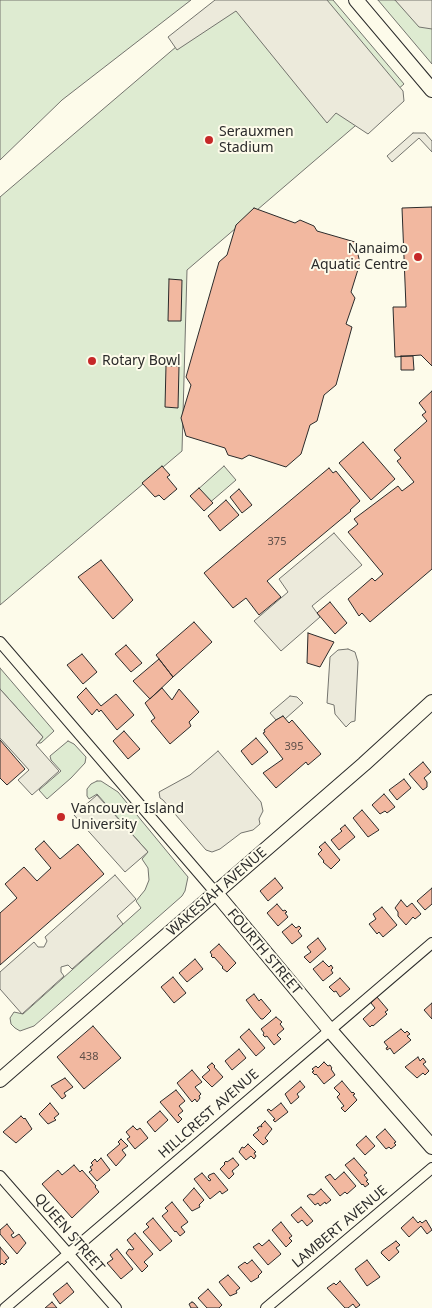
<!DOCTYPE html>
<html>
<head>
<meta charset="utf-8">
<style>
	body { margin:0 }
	canvas { display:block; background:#fdfbea }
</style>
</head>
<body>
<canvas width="432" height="1308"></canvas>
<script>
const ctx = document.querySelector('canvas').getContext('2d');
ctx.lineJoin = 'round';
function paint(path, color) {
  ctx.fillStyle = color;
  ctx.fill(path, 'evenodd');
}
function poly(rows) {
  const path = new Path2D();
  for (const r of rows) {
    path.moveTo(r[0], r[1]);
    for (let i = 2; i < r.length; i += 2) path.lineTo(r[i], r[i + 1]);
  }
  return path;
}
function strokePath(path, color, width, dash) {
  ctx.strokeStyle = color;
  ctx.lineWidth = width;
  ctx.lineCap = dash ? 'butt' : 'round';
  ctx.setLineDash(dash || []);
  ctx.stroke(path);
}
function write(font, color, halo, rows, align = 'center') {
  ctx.font = font + ' "Noto Sans",sans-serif';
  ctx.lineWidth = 4;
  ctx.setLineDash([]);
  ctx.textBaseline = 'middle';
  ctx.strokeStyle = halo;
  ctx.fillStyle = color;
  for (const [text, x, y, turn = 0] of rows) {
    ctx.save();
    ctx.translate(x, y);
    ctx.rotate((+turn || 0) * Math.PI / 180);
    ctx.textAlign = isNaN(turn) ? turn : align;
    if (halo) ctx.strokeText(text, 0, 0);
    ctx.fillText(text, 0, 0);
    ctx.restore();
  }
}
const green = poly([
	[0,0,191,0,62,100,0,160,0,0],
	[231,0,333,0,404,84,187,270,182,451,0,605,0,197,231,0],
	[378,0,432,0,432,64,378,0],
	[224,466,236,480,207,505,195,492,224,466],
	[0,668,54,731,41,743,38,743,43,737,0,689,0,668],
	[68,741,74,744,86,757,85,763,71,778,47,799,39,790,61,771,51,760,50,756,68,741],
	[97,781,101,781,118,792,188,877,185,891,182,896,34,1026,20,1031,15,1028,11,1024,10,1018,14,1012,23,1014,141,908,136,901,145,890,149,880,148,868,142,859,148,852,97,794,89,799,87,796,87,789,91,784,97,781]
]);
const parking = poly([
	[215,0,327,0,403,91,404,101,368,134,336,113,327,123,236,11,177,50,168,37,215,0],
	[395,0,432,0,432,29,419,27,395,0],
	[413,133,425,133,432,141,432,152,419,138,392,162,387,156,413,133],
	[334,533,362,565,312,606,320,617,281,651,254,621,288,592,279,579,334,533],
	[348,649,355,652,358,662,355,721,351,722,346,727,335,714,334,705,327,703,330,657,338,650,348,649],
	[0,689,43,737,36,745,59,771,32,795,18,780,29,770,0,738,0,689],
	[290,696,297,697,303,703,285,719,283,716,276,720,270,713,290,696],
	[218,751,261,802,263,811,259,819,260,824,253,830,241,833,220,849,212,852,206,850,163,800,160,798,159,792,190,775,218,751],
	[97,795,148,852,125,872,74,815,97,795],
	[115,875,136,899,117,916,123,924,72,969,68,965,61,967,61,972,64,976,22,1014,0,989,0,972,34,942,38,947,44,947,47,941,45,937,115,875]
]);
const building = poly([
	[432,207,432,366,421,355,395,357,393,307,406,307,402,208,432,207],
	[254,208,295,223,300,220,314,226,317,231,355,242,360,263,351,292,355,298,346,324,352,327,336,385,324,395,317,421,310,425,301,454,286,467,249,455,242,459,228,455,225,448,186,436,181,418,191,385,186,377,219,262,227,255,236,225,254,208],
	[169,279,182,280,181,321,168,321,169,279],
	[401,356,413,356,414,370,401,370,401,356],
	[166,366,179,366,178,408,165,407,166,366],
	[432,391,432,569,370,622,362,613,359,616,348,599,372,578,375,581,383,574,348,532,358,524,354,519,398,486,402,491,414,482,397,461,401,458,394,450,427,421,422,415,426,412,419,403,432,391],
	[363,442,395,479,371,500,339,463,363,442],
	[162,466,170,475,167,477,177,489,164,500,159,495,155,497,142,483,162,466],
	[329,468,333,473,336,471,360,501,350,510,351,511,267,581,281,597,259,615,246,598,233,608,204,573,329,468],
	[199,488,213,503,204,511,190,496,199,488],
	[239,489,252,505,242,513,230,497,239,489],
	[226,500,239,515,220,531,208,516,226,500],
	[101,560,133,600,113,619,78,577,101,560],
	[330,602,347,623,335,634,317,613,330,602],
	[194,622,212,642,173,677,156,655,194,622],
	[308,633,334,642,320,667,307,663,308,633],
	[126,645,142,663,131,672,115,654,126,645],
	[82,654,97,672,83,684,67,665,82,654],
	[159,659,173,677,150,699,133,681,159,659],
	[86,688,101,706,116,694,134,715,117,730,101,710,99,712,97,709,92,715,77,697,86,688],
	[162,688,172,700,179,689,199,712,189,722,191,726,170,744,151,721,155,718,145,703,162,688],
	[283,716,289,723,292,720,321,754,308,765,306,762,276,788,263,773,283,759,263,733,265,732,264,730,276,720,283,716],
	[124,731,140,749,128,759,113,741,124,731],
	[256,738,268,752,252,765,241,751,256,738],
	[0,740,25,769,7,785,0,778,0,740],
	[423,762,431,772,424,778,427,782,427,787,423,790,409,774,423,762],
	[404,779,411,788,397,800,389,790,404,779],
	[384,794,395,807,387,813,385,811,380,814,372,805,384,794],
	[362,810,379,830,368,837,353,818,362,810],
	[345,825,355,837,339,850,331,840,342,831,340,829,345,825],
	[44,841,60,859,78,844,104,874,0,965,0,913,17,898,5,884,24,867,37,881,51,868,35,849,44,841],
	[325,842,340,860,331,869,323,862,324,861,318,854,322,850,319,847,325,842],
	[275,878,283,888,268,901,260,891,275,878],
	[432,888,432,904,425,910,417,901,432,888],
	[401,900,407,907,412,903,421,914,415,919,413,917,406,925,398,916,398,912,395,908,401,900],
	[277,904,283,911,285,910,287,912,285,913,288,917,278,926,267,913,277,904],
	[382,907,397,925,383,937,379,932,377,934,369,924,376,919,373,914,382,907],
	[292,924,296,928,299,926,301,928,298,931,302,936,292,944,282,932,292,924],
	[318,938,326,949,310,963,304,957,311,952,307,947,318,938],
	[219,944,236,963,227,972,222,968,223,967,214,957,213,958,211,956,212,955,210,952,219,944],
	[195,959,203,969,187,982,179,973,195,959],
	[323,961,329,967,331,965,333,968,331,970,333,973,323,981,313,969,323,961],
	[173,977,186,993,174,1003,161,987,173,977],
	[340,978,350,989,340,997,336,991,334,992,329,987,340,978],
	[254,994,259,1001,261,999,271,1011,263,1019,261,1019,255,1012,246,1000,254,994],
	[377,997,388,1010,385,1012,387,1014,373,1026,372,1025,370,1027,363,1019,375,1008,371,1003,377,997],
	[432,1003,432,1019,424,1010,432,1003],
	[276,1017,282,1022,280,1024,284,1029,277,1035,281,1039,274,1045,267,1036,265,1037,263,1035,264,1033,261,1029,276,1017],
	[93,1026,121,1058,84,1089,57,1057,93,1026],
	[249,1029,265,1048,256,1056,240,1037,249,1029],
	[401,1029,405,1033,407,1031,410,1034,407,1036,411,1040,394,1054,390,1048,387,1050,386,1048,388,1047,384,1042,401,1029],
	[239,1049,246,1058,232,1070,225,1061,239,1049],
	[418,1057,420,1061,423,1058,426,1062,423,1064,429,1071,425,1075,423,1073,417,1078,405,1067,418,1057],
	[324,1062,328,1066,330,1065,332,1068,331,1069,335,1075,324,1084,316,1074,315,1075,312,1072,314,1071,312,1069,316,1066,318,1068,324,1062],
	[212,1063,215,1066,214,1067,223,1077,212,1087,202,1077,210,1070,207,1067,212,1063],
	[192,1070,202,1082,195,1087,201,1094,199,1096,200,1098,197,1102,195,1099,192,1102,177,1083,192,1070],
	[65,1078,73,1087,64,1093,66,1096,62,1099,51,1086,65,1078],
	[300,1081,305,1087,297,1094,299,1097,291,1104,285,1094,300,1081],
	[342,1081,352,1093,353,1092,355,1094,353,1095,357,1100,345,1112,341,1108,344,1106,337,1097,340,1094,334,1088,342,1081],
	[176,1090,185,1101,179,1106,183,1111,178,1115,182,1119,178,1123,160,1102,176,1090],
	[50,1103,59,1114,54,1118,56,1120,48,1124,39,1114,50,1103],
	[281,1103,288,1112,275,1122,273,1120,275,1119,267,1110,269,1109,271,1111,281,1103],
	[160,1111,168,1120,155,1132,147,1122,160,1111],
	[21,1116,24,1119,25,1118,32,1129,16,1143,3,1132,21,1116],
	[265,1121,272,1129,265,1138,268,1141,263,1145,253,1135,259,1130,257,1128,260,1126,262,1127,261,1125,265,1121],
	[133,1126,137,1130,140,1128,148,1138,135,1149,127,1139,130,1137,126,1132,133,1126],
	[385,1129,396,1142,394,1143,396,1145,391,1149,389,1147,386,1149,376,1137,385,1129],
	[366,1136,375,1146,365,1155,356,1145,366,1136],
	[121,1139,128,1146,122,1150,126,1155,116,1166,107,1155,120,1144,118,1142,121,1139],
	[248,1144,256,1152,254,1153,256,1156,254,1159,251,1156,246,1160,239,1152,242,1147,244,1148,248,1144],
	[101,1158,110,1170,97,1181,89,1172,92,1170,90,1167,93,1165,91,1163,95,1159,97,1162,101,1158],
	[233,1158,239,1165,232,1171,234,1174,229,1179,220,1169,225,1164,224,1163,226,1161,227,1162,233,1158],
	[354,1158,367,1173,364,1175,368,1180,366,1181,369,1184,365,1187,363,1184,362,1185,345,1165,354,1158],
	[74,1165,80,1172,82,1170,96,1186,95,1187,99,1192,72,1218,42,1184,58,1170,62,1175,74,1165],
	[344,1172,356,1186,347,1194,345,1192,340,1196,325,1177,330,1174,335,1180,344,1172],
	[202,1173,209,1181,211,1180,208,1177,209,1175,214,1173,228,1190,222,1194,220,1191,210,1199,194,1179,202,1173],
	[194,1188,204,1200,199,1205,200,1207,192,1211,183,1200,194,1188],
	[321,1189,331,1200,326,1204,325,1202,320,1206,318,1203,315,1205,307,1196,310,1194,314,1195,321,1189],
	[172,1202,188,1222,181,1227,185,1232,180,1236,176,1231,175,1232,162,1216,168,1211,165,1208,172,1202],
	[301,1207,313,1221,307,1226,302,1220,298,1223,291,1215,301,1207],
	[413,1217,418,1223,420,1221,422,1223,426,1220,432,1230,427,1234,421,1226,409,1237,401,1228,413,1217],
	[153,1218,172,1241,160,1251,143,1232,149,1227,146,1224,153,1218],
	[281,1222,292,1236,289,1238,292,1241,286,1247,272,1230,281,1222],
	[7,1224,14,1233,11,1235,13,1238,19,1234,26,1243,17,1254,0,1234,0,1230,7,1224],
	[135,1233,153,1254,144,1262,148,1266,142,1272,126,1253,129,1249,132,1250,134,1249,127,1240,135,1233],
	[269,1240,281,1254,268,1265,253,1247,259,1243,262,1246,269,1240],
	[396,1241,400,1245,396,1248,399,1252,389,1261,381,1253,382,1251,396,1241],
	[0,1247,9,1258,5,1261,7,1262,4,1265,2,1263,0,1265,0,1247],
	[117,1249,133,1269,121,1279,107,1263,113,1259,110,1255,117,1249],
	[252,1260,262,1272,258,1276,259,1277,251,1282,238,1267,245,1262,247,1264,252,1260],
	[367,1260,380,1277,367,1286,355,1269,367,1260],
	[228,1275,240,1288,236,1291,237,1293,230,1296,219,1282,228,1275],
	[340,1281,360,1305,356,1308,353,1304,348,1308,345,1308,327,1288,334,1283,336,1285,340,1281],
	[67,1283,74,1292,60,1304,53,1294,67,1283],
	[208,1289,222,1305,219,1308,207,1308,198,1298,208,1289],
	[52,1302,57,1308,45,1308,52,1302],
	[192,1302,194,1303,198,1308,191,1308,189,1304,192,1302]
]);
const street = poly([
	[0,642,215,892],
	[0,1176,116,1308],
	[5,1308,432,943],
	[266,1308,432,1168]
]);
const secondary = poly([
	[356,0,432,90],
	[215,892,329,1029,432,1147],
	[0,1080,364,764,432,702]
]);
const markers = [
	[209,140,5,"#c62828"],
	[418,257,5,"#c62828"],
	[92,361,5,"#c62828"],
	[61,817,5,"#c62828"]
];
const numberNames = [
	["375",277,542],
	["395",294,747],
	["438",89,1057]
];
const poiNames = [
	["Serauxmen",219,132],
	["Stadium",219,148],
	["Nanaimo",408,249,"right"],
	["Aquatic Centre",408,265,"right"],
	["Rotary Bowl",102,361],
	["Vancouver Island",71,809],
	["University",71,825]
];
const streetNames = [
	["WAKESIAH AVENUE",217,892,-41],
	["FOURTH STREET",264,952,50],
	["HILLCREST AVENUE",209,1114,-41],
	["LAMBERT AVENUE",340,1227,-40],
	["QUEEN STREET",69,1233,49]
];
paint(green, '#deebd1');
strokePath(green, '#74746e', 1);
paint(parking, '#eceadb');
strokePath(parking, '#74746e', 1);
paint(building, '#f2b8a0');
strokePath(building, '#2b2b2b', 1);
strokePath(street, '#2b2b2b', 12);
strokePath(secondary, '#2b2b2b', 16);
strokePath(street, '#fdfbea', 10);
strokePath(secondary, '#fdfbea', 14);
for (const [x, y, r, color] of markers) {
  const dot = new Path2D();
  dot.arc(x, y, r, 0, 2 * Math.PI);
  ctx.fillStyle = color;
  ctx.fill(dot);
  strokePath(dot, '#fdfbea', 2);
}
write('11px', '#5d4e48', null, numberNames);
write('14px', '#2b2b2b', '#fdfbea', poiNames, 'left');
write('14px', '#2b2b2b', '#fdfbea', streetNames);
</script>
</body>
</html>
